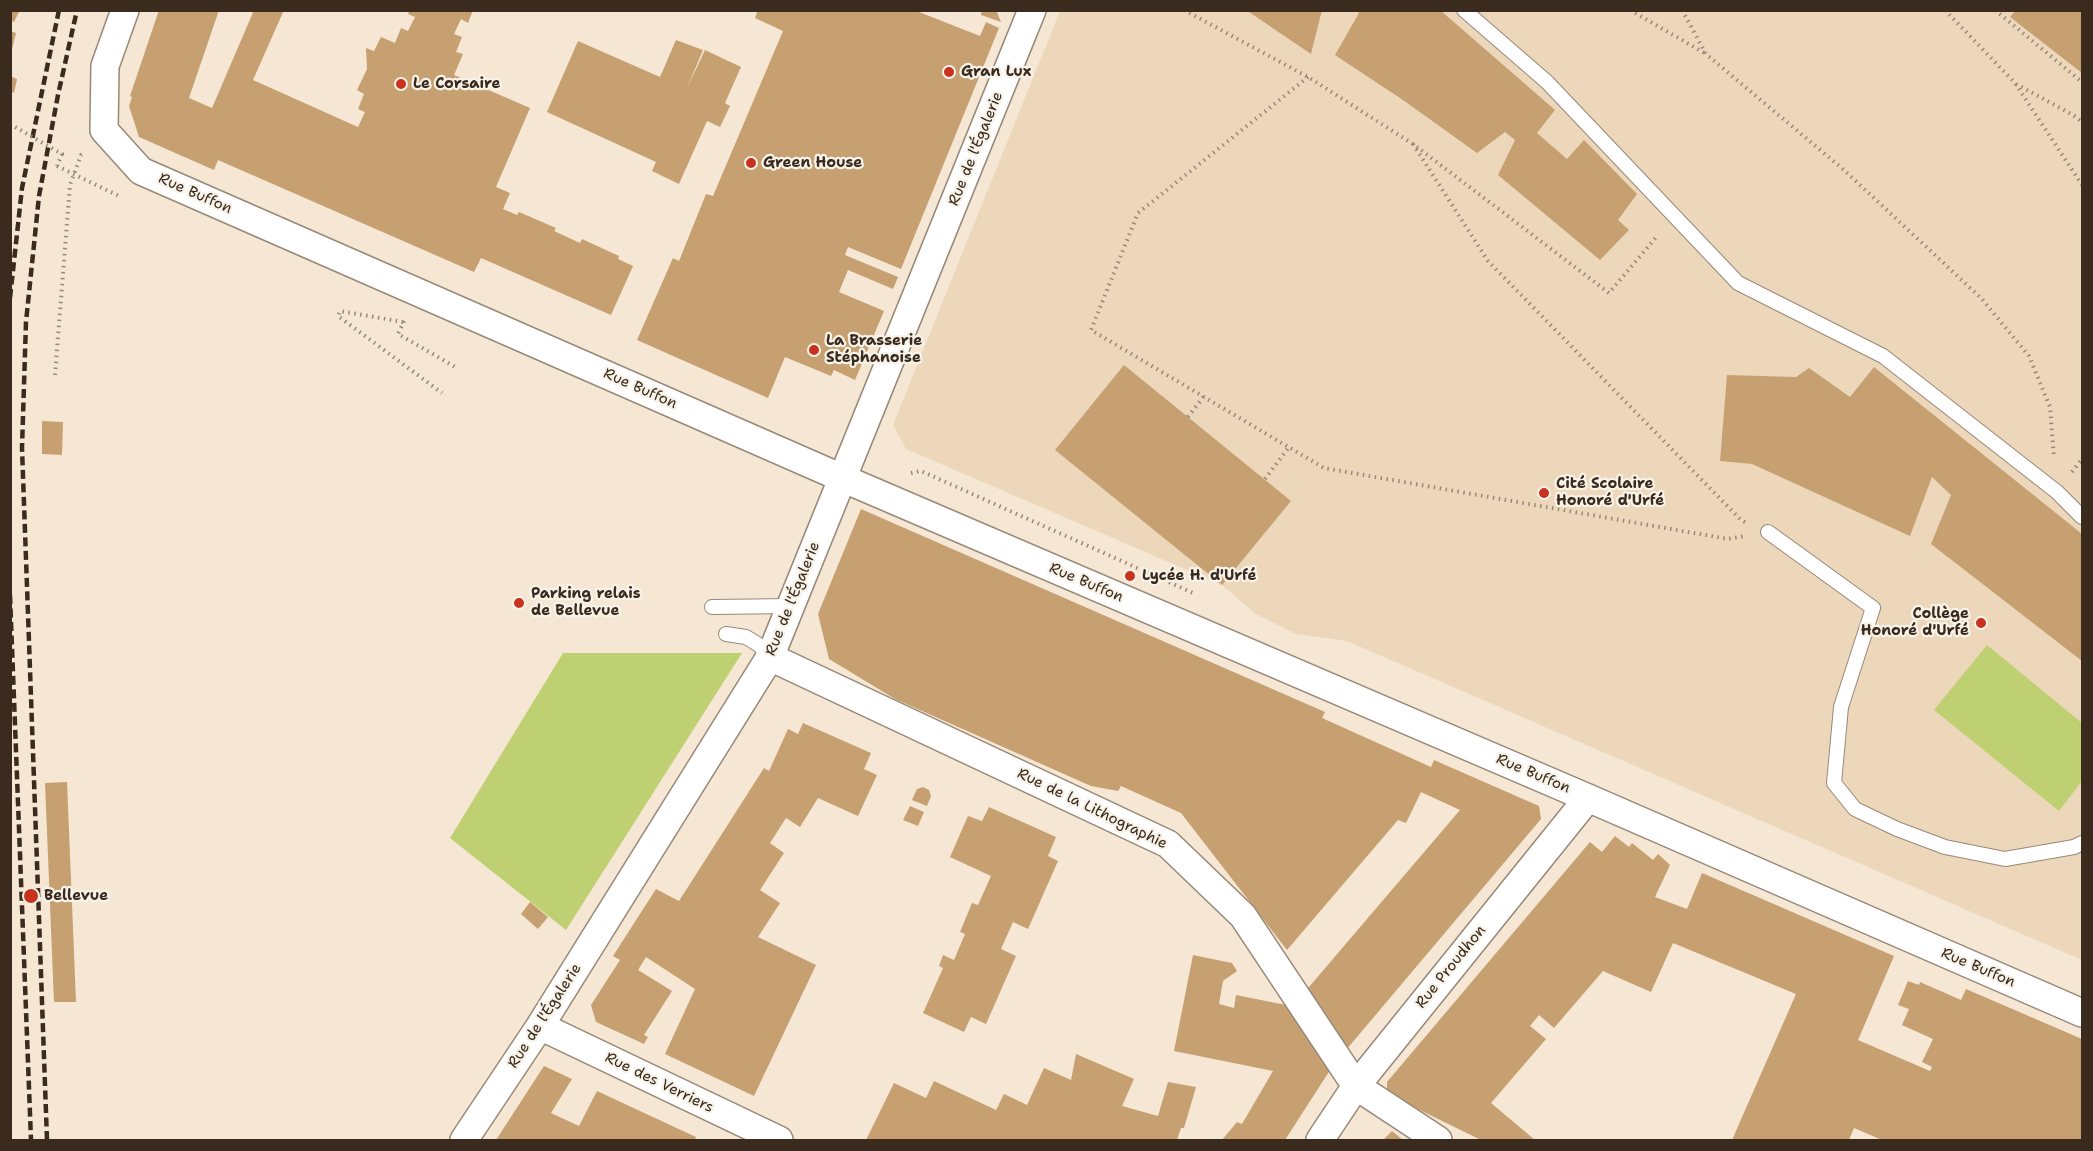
<!DOCTYPE html>
<html>
<head>
<meta charset="utf-8">
<style>
	body { margin:0 }
	#map { position:relative; width:2093px; height:1151px; overflow:hidden; background:#f5e7d3; font-family:"Shantell Sans",sans-serif }
	canvas { display:block }
	.frame { position:absolute; inset:0; border:12px solid #3b2a1e; pointer-events:none }
</style>
</head>
<body>
<div id="map">
<canvas width="2093" height="1151"></canvas>
<div class="frame"></div>
</div>
<script>
const ctx = document.querySelector('canvas').getContext('2d');
ctx.lineJoin = 'round';
function paint(path, color) {
  ctx.fillStyle = color;
  ctx.fill(path, 'evenodd');
}
function poly(rows) {
  const path = new Path2D();
  for (const r of rows) {
    path.moveTo(r[0], r[1]);
    for (let i = 2; i < r.length; i += 2) path.lineTo(r[i], r[i + 1]);
  }
  return path;
}
function strokePath(path, color, width, dash) {
  ctx.strokeStyle = color;
  ctx.lineWidth = width;
  ctx.lineCap = dash ? 'butt' : 'round';
  ctx.setLineDash(dash || []);
  ctx.stroke(path);
}
function write(font, color, halo, rows, align = 'center') {
  ctx.font = font + ' "Shantell Sans",sans-serif';
  ctx.lineWidth = 4.5;
  ctx.setLineDash([]);
  ctx.textBaseline = 'middle';
  ctx.strokeStyle = halo;
  ctx.fillStyle = color;
  for (const [text, x, y, turn = 0] of rows) {
    ctx.save();
    ctx.translate(x, y);
    ctx.rotate((+turn || 0) * Math.PI / 180);
    ctx.textAlign = isNaN(turn) ? turn : align;
    if (halo) ctx.strokeText(text, 0, 0);
    ctx.fillText(text, 0, 0);
    ctx.restore();
  }
}
const built = poly([
	[1060,11,2082,11,2082,960,1347,641,1296,634,1256,614,1222,585,906,449,893,425]
]);
const green = poly([
	[1987,645,2082,723,2082,781,2059,811,1934,710],
	[563,653,742,653,566,930,450,838]
]);
const building = poly([
	[10,10,20,10,14,22,10,20],
	[159,10,219,10,189,98,212,108,254,10,284,10,253,80,358,127,365,112,358,109,364,94,357,90,367,69,366,48,374,51,381,37,395,43,401,28,408,31,415,17,408,14,410,10,473,10,468,23,461,19,454,34,462,37,456,52,463,54,454,75,530,108,496,187,510,193,503,209,517,215,519,212,556,228,554,231,580,243,582,239,619,256,618,259,633,266,611,315,481,258,474,272,218,160,214,170,139,137,129,106,132,97,130,96],
	[758,10,914,10,980,36,986,22,999,28,901,269,848,247,845,255,898,277,893,289,848,270,839,292,884,311,855,380,834,370,831,376,785,357,768,398,637,340,673,258,679,261,706,194,713,196,783,31,755,18],
	[982,10,996,10,1001,22,981,15],
	[1246,10,1322,10,1311,54],
	[1356,10,1440,10,1555,110,1537,133,1567,159,1584,140,1637,194,1618,220,1629,230,1600,260,1498,175,1515,140,1505,132,1477,153,1403,100,1335,55,1359,13],
	[2016,10,2082,10,2082,73,2010,17],
	[10,31,16,33,11,53,10,53],
	[676,40,703,50,687,88,705,50,741,67,725,103,730,106,720,127,707,121,679,184,652,171,656,162,547,112,578,41,660,77],
	[10,76,17,79,14,93,10,91],
	[1124,365,1291,501,1222,585,1055,450],
	[1874,367,2082,534,2082,661,1931,544,1951,495,1932,477,1910,536,1752,464,1720,461,1727,375,1796,377,1809,368,1850,397],
	[42,421,63,422,62,455,42,454],
	[861,509,1325,712,1322,718,1431,767,1434,760,1539,806,1541,819,1346,1050,1303,994,1460,810,1421,792,1406,823,1398,820,1287,950,1181,813,1121,786,1118,791,1091,786,895,699,829,659,818,614],
	[803,723,871,753,864,769,877,775,858,816,818,798,800,827,786,818,770,843,784,853,760,890,780,903,758,937,816,965,754,1096,665,1054,695,989,646,957,638,970,672,991,644,1035,648,1037,644,1044,596,1022,591,1005,620,960,613,956,656,889,679,901,764,768,769,771,788,729,798,734],
	[67,782,76,1002,54,1002,45,783],
	[923,787,929,790,931,796,927,806,912,800,917,789],
	[910,806,924,812,918,826,903,820],
	[989,807,1056,837,1048,856,1058,861,1028,929,1013,922,1001,949,1016,956,986,1024,971,1017,964,1032,923,1013,943,968,939,966,943,955,954,960,965,934,960,932,972,903,978,905,991,876,950,857,968,816,982,821],
	[1615,836,1629,847,1632,843,1653,860,1658,854,1670,865,1655,897,1687,909,1702,873,1894,956,1858,1040,1930,1071,1932,1067,1922,1062,1933,1039,1902,1025,1909,1009,1898,1005,1908,981,1919,985,1920,982,1961,1000,1966,989,2082,1039,2082,1140,1882,1140,1854,1128,1849,1140,1732,1140,1796,994,1673,943,1651,992,1603,971,1554,1028,1539,1015,1530,1026,1546,1039,1491,1103,1535,1140,1481,1140,1387,1094,1387,1082,1590,842,1602,852],
	[530,902,548,917,538,929,521,914],
	[1193,955,1232,963,1237,971,1223,981,1219,1004,1234,1008,1236,995,1296,1007,1334,1064,1285,1140,1222,1140,1237,1122,1242,1124,1273,1071,1174,1051],
	[1076,1054,1134,1079,1122,1106,1158,1116,1168,1082,1196,1087,1184,1128,1181,1128,1177,1140,866,1140,894,1083,926,1098,934,1081,996,1110,1004,1094,1027,1105,1044,1068,1071,1080],
	[544,1066,572,1079,551,1113,579,1126,597,1091,696,1137,695,1140,496,1140],
	[1392,1131,1403,1140,1383,1140]
]);
const path = poly([
	[1184,10,1308,77,1413,144,1609,293,1658,235],
	[1630,10,1706,54],
	[1682,10,1706,54,1844,170,1981,298,2029,356,2050,407,2054,458],
	[1945,10,2015,83,2082,185],
	[1995,10,2082,82],
	[1308,77,1138,213,1091,330,1324,468,1728,539,1745,536],
	[2016,84,2073,115,2082,122],
	[1413,144,1488,261,1741,520,1747,523],
	[62,154,66,156],
	[57,166,121,197],
	[404,321,398,334,457,368],
	[403,322,340,311,338,316,442,393],
	[55,375,70,185,81,155,85,153],
	[1188,417,1204,396],
	[2072,472,2082,459],
	[911,473,921,471,1193,593],
	[1265,479,1289,447]
]);
const service = poly([
	[1464,10,1547,82,1738,283,1883,356,2057,492,2082,517],
	[1768,532,1873,608,1841,707,1834,783,1855,809,1897,829,1945,847,2005,859,2074,847,2082,843],
	[712,607,791,606],
	[726,634,746,637,759,645,770,657]
]);
const minor = poly([
	[125,10,105,66,104,130,141,171,842,478,1588,798,2082,1013],
	[770,657,1168,844,1243,916,1356,1086,1438,1140],
	[540,1026,779,1140],
	[464,1140,540,1026,770,657,1032,10],
	[1320,1140,1356,1086,1588,798]
]);
const rail = poly([
	[10,298,22,188,59,10],
	[10,595,31,1140],
	[47,1140,22,448,26,322,39,196,58,95,77,10]
]);
const pathBridge = poly([
	[10,124,62,154,57,166]
]);
const markers = [
	[949,72,6,"#c8321e"],
	[401,84,6,"#c8321e"],
	[751,163,6,"#c8321e"],
	[814,350,6,"#c8321e"],
	[1544,493,6,"#c8321e"],
	[1130,576,6,"#c8321e"],
	[519,603,6,"#c8321e"],
	[1981,623,6,"#c8321e"],
	[31,896,8,"#c8321e"]
];
const poiNames = [
	["Gran Lux",961,72],
	["Le Corsaire",413,84],
	["Green House",763,163],
	["La Brasserie",826,341],
	["Stéphanoise",826,358],
	["Cité Scolaire",1556,484],
	["Honoré d'Urfé",1556,501],
	["Lycée H. d'Urfé",1142,576],
	["Parking relais",531,594],
	["de Bellevue",531,611],
	["Collège",1969,614,"right"],
	["Honoré d'Urfé",1969,631,"right"],
	["Bellevue",44,896]
];
const streetNames = [
	["Rue de l'Égalerie",976,149,-68],
	["Rue Buffon",195,194,24],
	["Rue Buffon",640,389,24],
	["Rue Buffon",1086,583,23],
	["Rue de l'Égalerie",793,599,-68],
	["Rue Buffon",1533,774,23],
	["Rue de la Lithographie",1092,809,26],
	["Rue Proudhon",1451,967,-51],
	["Rue Buffon",1978,968,23],
	["Rue de l'Égalerie",545,1016,-57],
	["Rue des Verriers",659,1083,26]
];
paint(built, '#edd7bb');
paint(green, '#bfd073');
paint(building, '#c6a070');
strokePath(service, '#988878', 16);
strokePath(minor, '#988878', 30);
strokePath(path, '#988878', 4, [1.5, 4.5]);
strokePath(service, '#fff', 14);
strokePath(minor, '#fff', 27);
strokePath(rail, '#3b2a1e', 4.5, [9, 4.5]);
strokePath(pathBridge, '#988878', 4, [1.5, 4.5]);
for (const [x, y, r, color] of markers) {
  const dot = new Path2D();
  dot.arc(x, y, r, 0, 2 * Math.PI);
  ctx.fillStyle = color;
  ctx.fill(dot);
  strokePath(dot, '#f7f3e8', 2);
}
write('bold 15px', '#3b2a1e', '#f7f3e8', poiNames, 'left');
write('15px', '#3b2a1e', '#f7f3e8', streetNames);
</script>
</body>
</html>
